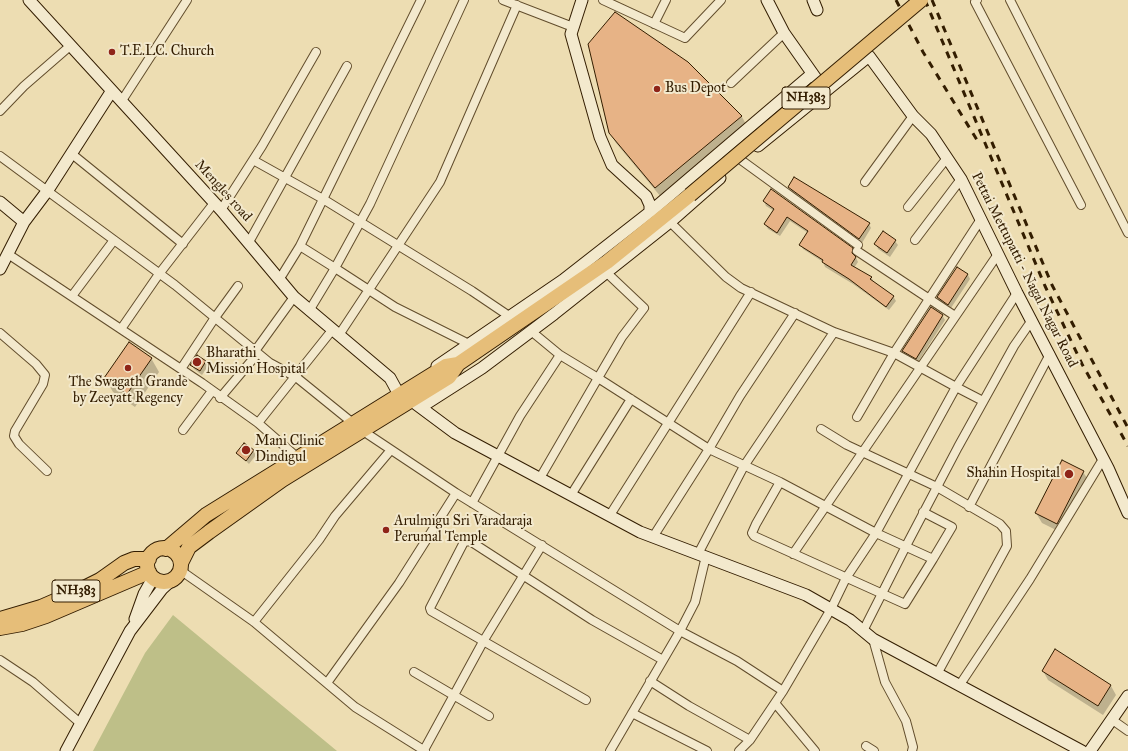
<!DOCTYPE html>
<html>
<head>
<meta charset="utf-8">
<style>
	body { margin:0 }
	canvas { display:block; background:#edddb2 }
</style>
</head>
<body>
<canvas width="1128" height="751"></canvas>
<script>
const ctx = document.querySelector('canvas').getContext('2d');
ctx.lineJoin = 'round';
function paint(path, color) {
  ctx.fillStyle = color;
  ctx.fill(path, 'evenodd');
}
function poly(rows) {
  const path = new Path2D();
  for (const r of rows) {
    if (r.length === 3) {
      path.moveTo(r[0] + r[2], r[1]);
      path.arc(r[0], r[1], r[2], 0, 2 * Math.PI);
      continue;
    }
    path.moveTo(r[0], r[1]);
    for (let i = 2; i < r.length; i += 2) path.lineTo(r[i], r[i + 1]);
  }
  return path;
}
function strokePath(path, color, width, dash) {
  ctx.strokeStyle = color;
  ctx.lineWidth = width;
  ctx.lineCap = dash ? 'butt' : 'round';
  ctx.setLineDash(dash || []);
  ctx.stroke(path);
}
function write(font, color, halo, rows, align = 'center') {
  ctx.font = font + ' "IM FELL Great Primer",serif';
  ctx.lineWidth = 4;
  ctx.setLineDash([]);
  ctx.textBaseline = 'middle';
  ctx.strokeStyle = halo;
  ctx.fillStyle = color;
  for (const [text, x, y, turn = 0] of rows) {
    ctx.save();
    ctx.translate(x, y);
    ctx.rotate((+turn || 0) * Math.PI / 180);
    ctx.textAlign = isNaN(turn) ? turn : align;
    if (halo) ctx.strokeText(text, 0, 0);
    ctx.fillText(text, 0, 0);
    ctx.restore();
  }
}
const green = poly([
	[173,615,337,751,93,751,145,653]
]);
const shadow = poly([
	[688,63,742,117,747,126,661,197,616,143,610,133],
	[789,187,869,224,871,228,862,243,791,191],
	[764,201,852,249,858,262,854,268,871,277,874,282,893,296,896,301,889,310,853,284,825,267,823,262,803,249,801,245,808,233,790,221,780,236,768,229,765,224,774,211,766,206],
	[895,241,898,245,890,257,878,249,876,244],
	[957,268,968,275,970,279,951,308,940,302,938,297],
	[942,315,945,320,918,362,906,355,903,351],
	[151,358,159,372,135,407,113,392,105,378],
	[205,361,208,366,202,375,194,369,192,365],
	[253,451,256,455,249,464,238,453],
	[1083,472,1089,481,1062,533,1042,523,1036,513],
	[1055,651,1111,686,1116,695,1103,715,1048,680,1043,671]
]);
const building = poly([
	[615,12,688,62,742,116,655,188,609,133,588,44,615,12],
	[794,177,870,223,859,239,788,187,794,177],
	[771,189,853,248,852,253,856,257,851,265,872,277,870,279,894,296,886,307,849,279,822,262,823,260,799,245,808,231,787,217,777,233,764,224,774,209,763,201,771,189],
	[883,231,896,240,887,253,874,244,883,231],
	[957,267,968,274,948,305,937,297,957,267],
	[931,307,943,315,916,359,902,351,931,307],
	[129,342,152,358,127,394,104,378,129,342],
	[197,355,206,361,200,371,190,365,197,355],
	[244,443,254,450,246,461,236,453,244,443],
	[1062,460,1084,471,1057,524,1035,513,1062,460],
	[1055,649,1111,685,1098,706,1042,671,1055,649]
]);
const street = poly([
	[421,0,300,246,335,268,370,204,464,0],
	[503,0,573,27],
	[603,0,685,38,721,0],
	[977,0,975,2,1081,205],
	[1010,0,1128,233],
	[654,24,666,0],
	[731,83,784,33],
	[121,102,187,0],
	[0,111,24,86,70,46],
	[72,154,183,244],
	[0,156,175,285,270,363,296,377,354,424],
	[253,160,323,199,472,291,509,316],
	[741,160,858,245],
	[865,182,913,116],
	[908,207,947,158],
	[221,210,262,146,316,52],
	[670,222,726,277,741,288,834,332,894,353,956,387,1017,293],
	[915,240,961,179],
	[249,242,347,66],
	[857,251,955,316],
	[8,254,202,383,258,423,298,458],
	[607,273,644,308,622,337,598,378,709,449,740,396,795,313],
	[279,280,300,246],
	[72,296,114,240],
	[309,311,335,268,395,307,469,344],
	[121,329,159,274,214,203],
	[531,331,560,355,598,378,540,478],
	[0,333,36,364,45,375,43,384,15,431,14,436,19,444,47,471],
	[339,335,440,182,517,5],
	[255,351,294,297],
	[181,369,214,319,238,286],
	[220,398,258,353],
	[857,417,894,353,981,219],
	[258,423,333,329],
	[821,429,847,445,937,487,1000,524,1006,531,1007,546,937,674],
	[183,430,212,391],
	[363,431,456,493,680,631,737,661,783,691],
	[571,495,631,399],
	[472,503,520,416,560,355],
	[969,507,1050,354],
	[923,512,952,527,933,559],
	[610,515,751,292],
	[653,537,709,449,780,482,876,533,933,559,905,604,754,536,752,533,756,524,780,482],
	[698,554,744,466,834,332],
	[793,554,998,254],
	[180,570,254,622,355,707,425,751],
	[254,622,319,540,335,516,390,451],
	[863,631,906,546,958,447,1014,346,1032,320],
	[873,639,885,682,906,721,913,747,912,751],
	[0,660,33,682,80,723],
	[414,672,489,716],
	[650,681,689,706,750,740],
	[327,683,399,583,456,493],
	[959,686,1030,579,1103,459],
	[586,700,431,611,430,608,464,542,470,541,592,620,663,660],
	[775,703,815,751],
	[632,713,707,751],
	[1111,719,1128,731],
	[866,746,874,751],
	[424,750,484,640,542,545],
	[610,751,680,631,695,602,706,556],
	[739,751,750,740,783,691,831,609,846,578,876,533,956,387,983,401]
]);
const secondary = poly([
	[29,0,221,210,294,297,390,378,396,389,401,393],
	[582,0,571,34,600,137,612,165,646,196,650,205,650,212],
	[767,0,784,33,817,80],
	[813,0,817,10],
	[758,146,869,56,913,116,931,134,961,179,1017,293,1108,468,1128,513],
	[0,202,24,222],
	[0,269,24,222,48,190,111,92],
	[437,366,563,280,650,212,812,74],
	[416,404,455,433,640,532,806,595,850,620,873,639,1082,751],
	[421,407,482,368,554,314,670,222,720,178],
	[135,619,144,594,153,578],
	[66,751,130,631,162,589,173,579],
	[1090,751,1128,696]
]);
const highway = poly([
	[164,565,17],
	[166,549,206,515,446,366,458,364],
	[181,563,189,547,209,532,282,480,449,377,458,364,607,262,690,195],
	[0,619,41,607,80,590,100,580,124,563,134,559,149,559],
	[0,628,22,624,46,616,149,572]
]);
const rail = poly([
	[896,0,923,52,977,140],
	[925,0,1045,286,1082,364,1128,446],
	[932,0,1052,285,1128,428]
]);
const highwayBridge = poly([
	[690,195,921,0]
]);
const markers = [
	[112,52,4,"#8f2418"],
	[657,89,4,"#8f2418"],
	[197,362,5,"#8f2418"],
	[128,368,4,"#8f2418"],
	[246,450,5,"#8f2418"],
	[1069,474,5,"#8f2418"],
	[386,530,4,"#8f2418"]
];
const shields = [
	[806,98,48],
	[76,591,48]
];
const shieldNames = [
	["NH383",806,98],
	["NH383",76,591]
];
const poiNames = [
	["T.E.LC. Church",120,52],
	["Bus Depot",665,89],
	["Bharathi",206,354],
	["Mission Hospital",206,370],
	["The Swagath Grande",128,383,"center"],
	["by Zeeyatt Regency",128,399,"center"],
	["Mani Clinic",255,442],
	["Dindigul",255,458],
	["Shahin Hospital",1060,474,"right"],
	["Arulmigu Sri Varadaraja",394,522],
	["Perumal Temple",394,538]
];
const streetNames = [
	["Mengles road",223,191,48],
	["Pettai Mettupatti - Nagal Nagar Road",1024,270,63]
];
paint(green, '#bebf88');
paint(shadow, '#0003');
paint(building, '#e7b386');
strokePath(building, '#331d00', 1);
strokePath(street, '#624d2c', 10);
strokePath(secondary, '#331d00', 13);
strokePath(highway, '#331d00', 16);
strokePath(street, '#f3e9cd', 8);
strokePath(secondary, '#f3e9cd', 11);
strokePath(highway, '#e6be79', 14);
strokePath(rail, '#331d00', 3, [7, 7]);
strokePath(highwayBridge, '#331d00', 16, []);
strokePath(highwayBridge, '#e6be79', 14);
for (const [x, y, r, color] of markers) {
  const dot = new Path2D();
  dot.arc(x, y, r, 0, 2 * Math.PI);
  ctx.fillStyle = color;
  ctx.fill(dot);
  strokePath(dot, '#f3e9cd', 1.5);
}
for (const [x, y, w] of shields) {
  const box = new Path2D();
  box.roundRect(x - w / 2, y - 11, w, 22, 3);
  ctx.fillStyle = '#f3e9cd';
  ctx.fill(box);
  strokePath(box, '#331d00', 1);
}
write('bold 13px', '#331d00', null, shieldNames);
write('14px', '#331d00', '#f3e9cd', poiNames, 'left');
write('14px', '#331d00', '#f3e9cd', streetNames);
</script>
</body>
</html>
